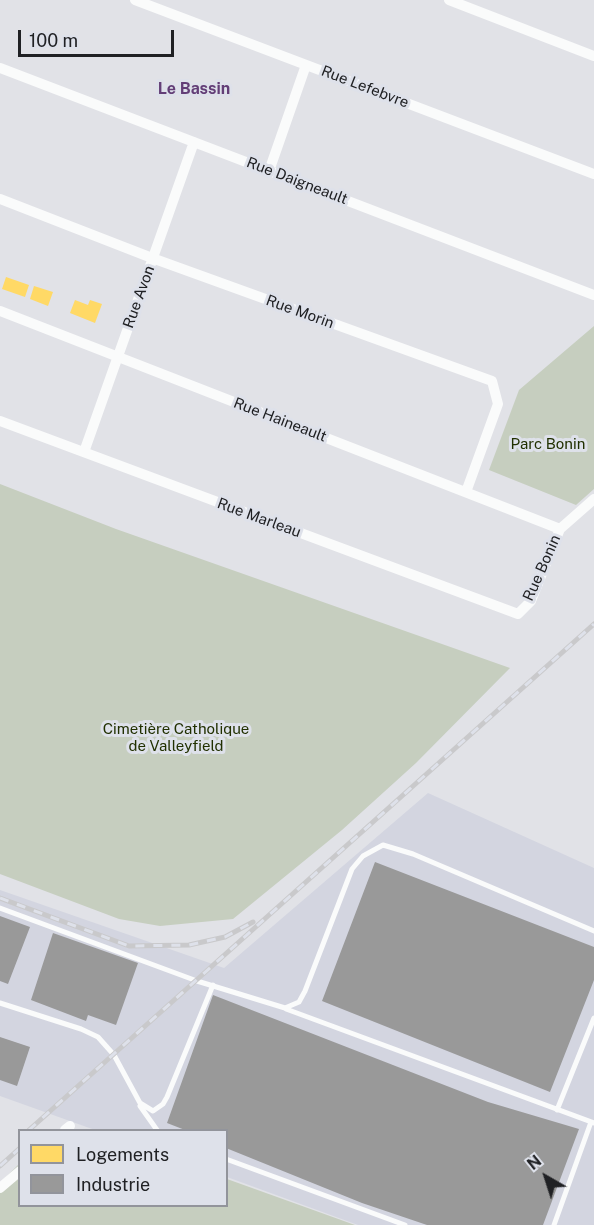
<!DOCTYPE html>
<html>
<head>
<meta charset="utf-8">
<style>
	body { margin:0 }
	#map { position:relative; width:594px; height:1225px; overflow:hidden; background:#e1e2e7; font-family:"Public Sans",sans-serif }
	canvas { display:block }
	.legend { position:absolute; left:18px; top:1129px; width:210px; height:78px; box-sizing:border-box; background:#dee1ea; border:2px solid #92949b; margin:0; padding:8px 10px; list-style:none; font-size:18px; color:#202124 }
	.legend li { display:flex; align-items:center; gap:12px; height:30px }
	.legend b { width:30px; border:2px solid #92949b }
	.north { position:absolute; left:516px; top:1147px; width:60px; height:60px; -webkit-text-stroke:4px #dee1ea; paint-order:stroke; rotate:321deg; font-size:16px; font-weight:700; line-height:24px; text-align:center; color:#202124 }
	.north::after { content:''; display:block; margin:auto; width:21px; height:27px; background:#202124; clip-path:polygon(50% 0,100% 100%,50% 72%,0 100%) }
	.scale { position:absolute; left:18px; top:30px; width:156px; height:27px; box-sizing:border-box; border:3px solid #202124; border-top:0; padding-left:8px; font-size:18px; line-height:21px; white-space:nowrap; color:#202124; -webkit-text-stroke:4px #dee1ea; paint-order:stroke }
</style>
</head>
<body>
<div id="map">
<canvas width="594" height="1225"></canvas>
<ul class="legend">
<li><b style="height:16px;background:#ffd966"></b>Logements</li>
<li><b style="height:16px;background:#999"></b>Industrie</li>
</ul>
<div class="north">N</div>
<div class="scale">100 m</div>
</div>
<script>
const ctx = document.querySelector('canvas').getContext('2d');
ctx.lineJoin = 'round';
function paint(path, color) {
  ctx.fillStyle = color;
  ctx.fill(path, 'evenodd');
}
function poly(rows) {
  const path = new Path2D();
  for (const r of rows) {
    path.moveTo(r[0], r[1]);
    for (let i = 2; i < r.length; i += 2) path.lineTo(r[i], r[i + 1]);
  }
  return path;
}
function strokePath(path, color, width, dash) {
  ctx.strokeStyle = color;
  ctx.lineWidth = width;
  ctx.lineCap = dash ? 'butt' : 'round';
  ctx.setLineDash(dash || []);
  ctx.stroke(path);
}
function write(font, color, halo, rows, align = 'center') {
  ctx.font = font + ' "Public Sans",sans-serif';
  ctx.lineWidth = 6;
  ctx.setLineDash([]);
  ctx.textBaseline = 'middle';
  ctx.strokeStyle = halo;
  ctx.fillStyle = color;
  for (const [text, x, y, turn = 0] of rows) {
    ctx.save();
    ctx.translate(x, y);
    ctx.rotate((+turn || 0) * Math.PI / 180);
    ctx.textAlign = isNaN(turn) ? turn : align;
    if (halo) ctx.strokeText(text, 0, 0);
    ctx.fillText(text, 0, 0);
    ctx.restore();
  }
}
const built = poly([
	[428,793,594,868,594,1225,358,1225,227,1177,226,1130,95,1130,0,1096,0,890,224,968]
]);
const green = poly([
	[594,326,594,489,576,505,489,470,519,390],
	[0,484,116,529,510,668,416,763,342,830,233,919,160,926,119,919,0,874],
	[19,1164,20,1206,226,1206,227,1179,355,1225,0,1225,0,1183]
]);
const homes = poly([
	[6,277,29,285,25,297,2,289],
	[34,286,53,292,48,306,30,299],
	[75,300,88,305,90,300,102,304,95,323,70,313]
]);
const industry = poly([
	[375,862,594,947,594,980,550,1092,322,1001],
	[0,916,30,927,8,984,0,981],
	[53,933,138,963,116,1025,88,1015,86,1021,31,1000],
	[213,995,488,1102,579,1129,543,1225,427,1225,362,1203,226,1148,226,1130,185,1130,167,1123],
	[0,1037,30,1047,17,1086,0,1080]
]);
const service = poly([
	[0,908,197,981,285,1008,299,1002,305,991,352,869,363,856,383,845,413,854,594,931],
	[0,1003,81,1029,98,1037,114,1055,140,1103,153,1111,163,1104,167,1097,213,985],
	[286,1009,594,1123],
	[140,1106,157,1130],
	[557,1110,594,1018],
	[226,1159,405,1225],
	[554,1225,591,1122]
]);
const minor = poly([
	[135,0,594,174],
	[449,0,594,56],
	[0,68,594,295],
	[269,171,306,65],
	[0,199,152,258,492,381,498,404,466,492],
	[0,311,560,529],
	[0,421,518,614,531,601,560,529,594,499],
	[84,452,194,142],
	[65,1130,70,1126],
	[0,1188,20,1171]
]);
const rail = poly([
	[0,898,129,946,189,945,225,937,253,922],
	[29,1130,594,624],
	[0,1166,20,1148]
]);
const streetNames = [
	["Rue Lefebvre",365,87,21],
	["Rue Daigneault",297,181,21],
	["Rue Avon",139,297,-70],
	["Rue Morin",300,312,20],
	["Rue Haineault",280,420,21],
	["Rue Marleau",259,518,20],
	["Rue Bonin",542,568,-66]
];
const parkNames = [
	["Parc Bonin",548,444],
	["Cimetière Catholique",176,729],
	["de Valleyfield",176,746]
];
const neighbourhoodNames = [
	["Le Bassin",194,89]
];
paint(built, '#d3d5e0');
paint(green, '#c6cebf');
paint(homes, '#ffd966');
paint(industry, '#999');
strokePath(service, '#fafbfb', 5);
strokePath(minor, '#fafbfb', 10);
strokePath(rail, '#c9c9cb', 5);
strokePath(rail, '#dee1ea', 3, [9]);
write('15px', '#202124', '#dee1ea', streetNames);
write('15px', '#213000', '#dee1ea', parkNames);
write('bold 16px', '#633e77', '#dee1ea', neighbourhoodNames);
</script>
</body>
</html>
